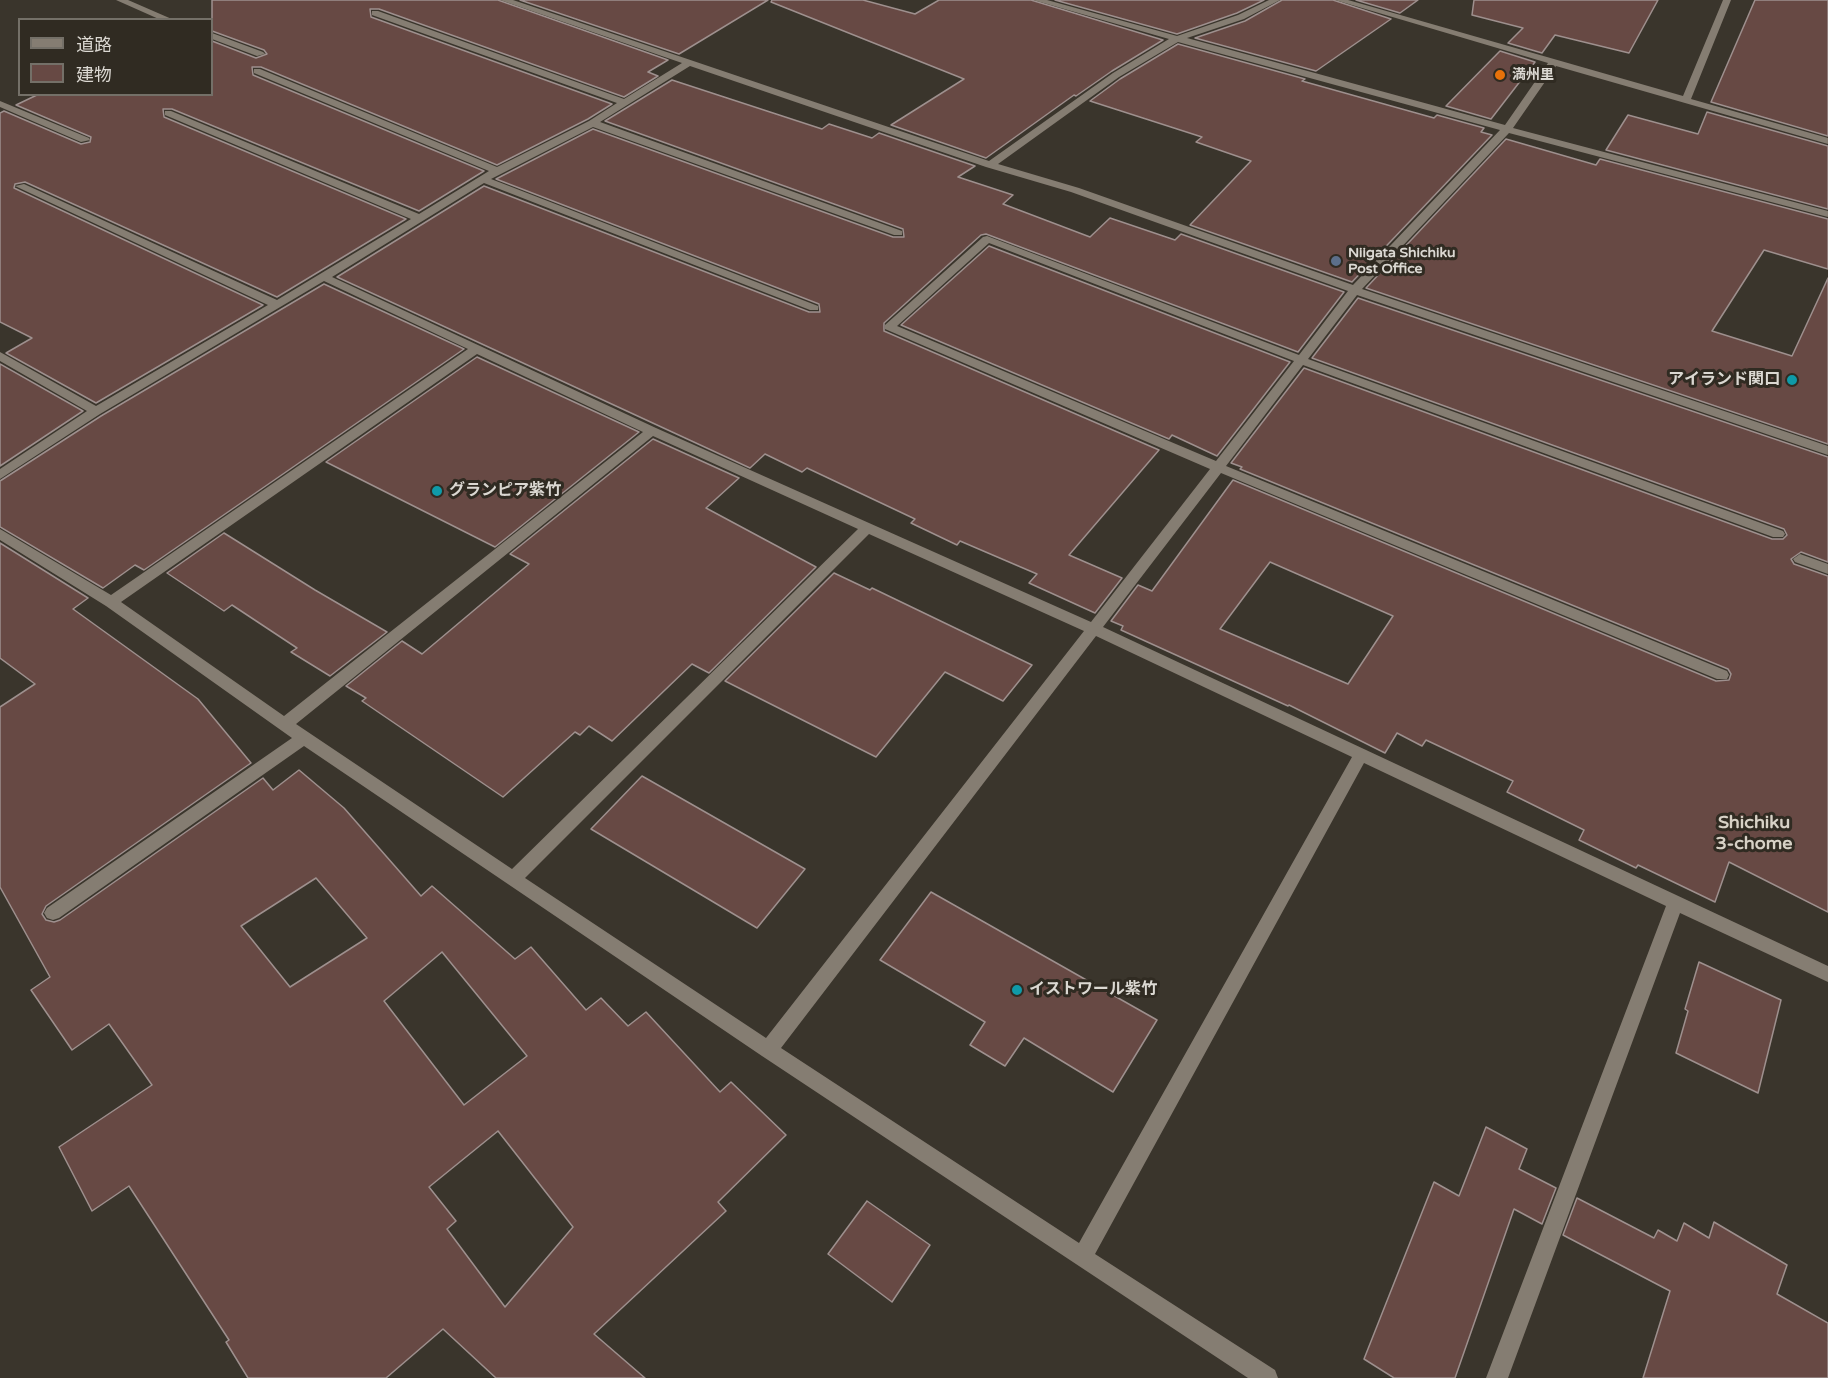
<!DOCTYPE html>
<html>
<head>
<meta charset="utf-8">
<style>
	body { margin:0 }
	#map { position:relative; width:1828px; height:1378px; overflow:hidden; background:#3a352c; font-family:"Varela Round","Noto Sans JP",sans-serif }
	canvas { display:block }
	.legend { position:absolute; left:18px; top:18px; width:195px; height:78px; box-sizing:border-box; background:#302b22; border:2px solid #747068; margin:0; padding:8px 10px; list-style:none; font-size:18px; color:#dbd8d2 }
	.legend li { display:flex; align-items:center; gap:12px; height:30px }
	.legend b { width:30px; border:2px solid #747068 }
</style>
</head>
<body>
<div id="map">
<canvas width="1828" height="1378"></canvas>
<ul class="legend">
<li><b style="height:8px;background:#857d72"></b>道路</li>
<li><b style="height:16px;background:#674944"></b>建物</li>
</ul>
</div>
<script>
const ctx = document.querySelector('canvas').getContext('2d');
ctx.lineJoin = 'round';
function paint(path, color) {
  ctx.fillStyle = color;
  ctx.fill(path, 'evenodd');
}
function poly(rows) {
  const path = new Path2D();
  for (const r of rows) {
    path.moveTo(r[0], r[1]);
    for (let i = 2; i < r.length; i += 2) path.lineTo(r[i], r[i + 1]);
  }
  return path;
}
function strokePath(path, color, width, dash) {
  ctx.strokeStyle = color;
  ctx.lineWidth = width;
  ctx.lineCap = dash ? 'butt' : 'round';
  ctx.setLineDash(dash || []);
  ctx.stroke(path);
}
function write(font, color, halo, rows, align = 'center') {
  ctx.font = font + ' "Varela Round","Noto Sans JP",sans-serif';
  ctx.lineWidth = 6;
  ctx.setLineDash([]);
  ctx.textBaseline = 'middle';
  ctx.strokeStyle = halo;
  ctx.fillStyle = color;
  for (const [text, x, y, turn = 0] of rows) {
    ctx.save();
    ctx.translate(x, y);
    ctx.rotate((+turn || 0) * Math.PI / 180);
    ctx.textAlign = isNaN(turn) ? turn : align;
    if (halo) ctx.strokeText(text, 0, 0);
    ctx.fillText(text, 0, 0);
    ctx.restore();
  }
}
const building = poly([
	[212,0,498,0,668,60,648,72,658,76,624,97,379,9,370,9,371,17,612,104,588,119,497,165,261,67,252,67,253,75,484,171,419,211,172,109,163,109,164,117,406,219,277,297,25,182,15,184,14,188,263,305,96,403,6,353,32,338,0,322,0,113,4,111,81,144,90,142,91,137,16,105,39,94,212,94,212,41,256,58,267,54,264,50,212,31,212,0],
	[520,0,768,0,679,54,520,0],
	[772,0,863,0,915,14,939,0,1031,0,1163,40,1112,71,1076,96,1074,95,986,158,891,125,964,79,771,2,772,0],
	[1055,0,1264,0,1237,13,1177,34,1055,0],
	[1282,0,1333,0,1391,19,1316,71,1195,38,1245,21,1282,0],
	[1356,0,1418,0,1400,13,1356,0],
	[1474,0,1658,0,1629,53,1555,35,1542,53,1508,43,1523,28,1472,15,1474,0],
	[1755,0,1828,0,1828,136,1711,102,1755,0],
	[1178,44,1305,79,1302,81,1434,118,1437,115,1484,128,1481,132,1492,135,1352,282,1190,225,1251,161,1196,142,1202,137,1090,101,1120,79,1178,44],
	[1500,51,1535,62,1491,119,1446,106,1500,51],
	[672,80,822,129,829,124,872,138,879,133,975,166,958,177,1013,195,1003,204,1090,237,1110,218,1175,240,1181,234,1344,292,1298,352,986,234,981,235,884,323,884,331,1159,450,1069,555,1122,578,1095,613,1029,583,1037,574,960,541,957,545,911,523,915,519,807,468,802,472,765,454,750,468,337,277,484,186,809,312,820,312,819,304,496,179,593,129,893,237,904,237,903,229,605,121,672,80],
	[1707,112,1828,146,1828,209,1606,150,1628,115,1698,134,1707,112],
	[1506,139,1596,165,1600,159,1828,219,1828,269,1764,250,1712,331,1792,356,1828,278,1828,444,1366,288,1506,139],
	[989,246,1290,362,1217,456,1172,435,1169,439,901,325,989,246],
	[324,284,464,349,144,570,135,565,103,588,0,527,0,481,101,416,324,284],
	[1358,298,1828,457,1828,562,1801,552,1791,559,1794,564,1828,576,1828,912,1729,862,1715,902,1638,865,1636,868,1579,840,1584,830,1507,792,1513,781,1426,740,1422,746,1397,733,1385,753,1289,705,1288,706,1121,630,1123,626,1111,621,1138,585,1152,591,1233,480,1716,681,1729,680,1731,674,1728,669,1240,469,1242,467,1231,463,1304,368,1772,539,1783,539,1787,535,1784,529,1312,358,1358,298],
	[1270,562,1393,616,1348,684,1220,629,1270,562],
	[477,357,639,432,495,547,326,462,477,357],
	[0,364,83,411,0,466,0,364],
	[653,439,739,478,706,508,816,567,709,673,692,664,612,741,589,726,580,735,575,732,503,797,362,701,366,698,346,686,402,641,422,654,529,564,510,554,653,439],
	[224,533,315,590,387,632,330,676,291,652,297,648,232,605,224,611,167,573,224,533],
	[0,543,88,598,73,609,198,699,251,763,46,906,42,914,46,920,54,922,60,920,263,778,273,790,299,770,344,808,421,896,432,886,515,959,531,947,586,1010,601,998,628,1026,646,1012,720,1092,731,1082,786,1135,718,1202,726,1211,594,1334,645,1378,496,1378,443,1329,386,1378,248,1378,226,1342,229,1340,129,1186,92,1211,59,1147,152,1085,109,1024,72,1050,31,990,50,977,0,887,0,707,35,684,0,658,0,543],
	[316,878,367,938,290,987,241,926,316,878],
	[442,952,527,1056,464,1105,384,1001,442,952],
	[498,1131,573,1227,505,1307,447,1229,456,1221,429,1187,498,1131],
	[834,573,870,590,872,588,1032,665,1003,701,945,672,876,757,725,681,834,573],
	[642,776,805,869,757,928,591,829,642,776],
	[931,892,1157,1020,1113,1092,1024,1038,1005,1066,970,1045,985,1022,880,960,931,892],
	[1699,962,1781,1000,1758,1093,1676,1053,1688,1011,1685,1009,1699,962],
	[1486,1127,1527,1149,1519,1169,1556,1188,1542,1224,1514,1209,1455,1378,1394,1378,1364,1359,1434,1182,1459,1196,1486,1127],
	[1577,1198,1654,1238,1658,1230,1677,1241,1684,1223,1709,1238,1714,1222,1787,1265,1777,1294,1828,1323,1828,1378,1643,1378,1670,1291,1563,1235,1577,1198],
	[867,1201,930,1245,892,1302,828,1254,867,1201]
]);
const minor = poly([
	[116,0,128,0,174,20,161,20,116,0],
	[500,0,513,0,989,161,1113,73,1169,39,1033,0,1047,0,1177,36,1238,15,1269,0,1280,0,1244,19,1187,38,1505,125,1548,63,1335,0,1348,0,1683,96,1723,0,1731,0,1691,99,1828,138,1828,144,1556,66,1513,128,1828,211,1828,217,1509,133,1362,289,1828,446,1828,455,1357,295,1308,359,1783,531,1785,534,1783,537,1773,537,1303,365,1226,466,1727,671,1729,675,1727,679,1717,679,1221,473,1103,627,1828,966,1828,982,1680,913,1508,1378,1486,1378,1666,906,1364,763,1095,1254,1275,1370,1278,1378,1248,1378,762,1056,304,746,59,918,53,920,47,918,44,913,47,908,292,738,106,606,0,540,0,529,111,595,468,349,324,281,100,414,0,479,0,469,87,411,0,361,0,352,96,406,268,305,15,186,24,184,277,300,411,219,165,115,165,111,171,111,419,214,489,171,254,73,254,69,260,69,497,167,589,121,617,103,372,15,372,11,378,11,624,99,682,63,500,0],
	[1178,42,1500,130,1353,285,1079,188,998,164,1119,77,1178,42],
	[690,66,986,167,1071,192,1348,291,1299,355,987,236,983,237,885,325,885,329,1210,469,1091,622,656,428,332,277,484,183,810,310,818,310,818,306,491,179,593,127,894,235,902,235,902,231,600,122,690,66],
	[989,243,1294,361,1216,461,897,326,989,243],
	[477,354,643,432,284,716,121,602,477,354],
	[653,436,858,529,512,869,296,724,653,436],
	[869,534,1084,631,766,1038,525,878,869,534],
	[1096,636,1352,757,1079,1243,781,1048,1096,636],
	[212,33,263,52,265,54,257,56,212,39,212,33],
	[0,101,89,138,90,140,81,142,0,107,0,101],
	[1800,554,1828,564,1828,574,1795,562,1793,559,1800,554]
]);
const markers = [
	[1500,75,6,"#e8710a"],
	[1336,261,6,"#5c6f8a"],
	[1792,380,6,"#0f9aa8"],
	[437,491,6,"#0f9aa8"],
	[1017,990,6,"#0f9aa8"]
];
const farPoinames = [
	["満州里",1512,75],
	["Niigata Shichiku",1348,253],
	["Post Office",1348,269]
];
const poiNames = [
	["アイランド関口",1780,380,"right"],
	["グランピア紫竹",449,491],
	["イストワール紫竹",1029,990]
];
const neighbourhoodNames = [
	["Shichiku",1754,823],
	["3-chome",1754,844]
];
paint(building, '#674944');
strokePath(building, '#9e908e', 1.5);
paint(minor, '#857d72');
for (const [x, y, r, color] of markers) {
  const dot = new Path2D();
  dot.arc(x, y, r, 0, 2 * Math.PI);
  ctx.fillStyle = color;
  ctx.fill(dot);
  strokePath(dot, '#302b22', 2);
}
write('bold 14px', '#dbd8d2', '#302b22', farPoinames, 'left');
write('bold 16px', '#dbd8d2', '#302b22', poiNames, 'left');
write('bold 18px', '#d7d1c6', '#302b22', neighbourhoodNames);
</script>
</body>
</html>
